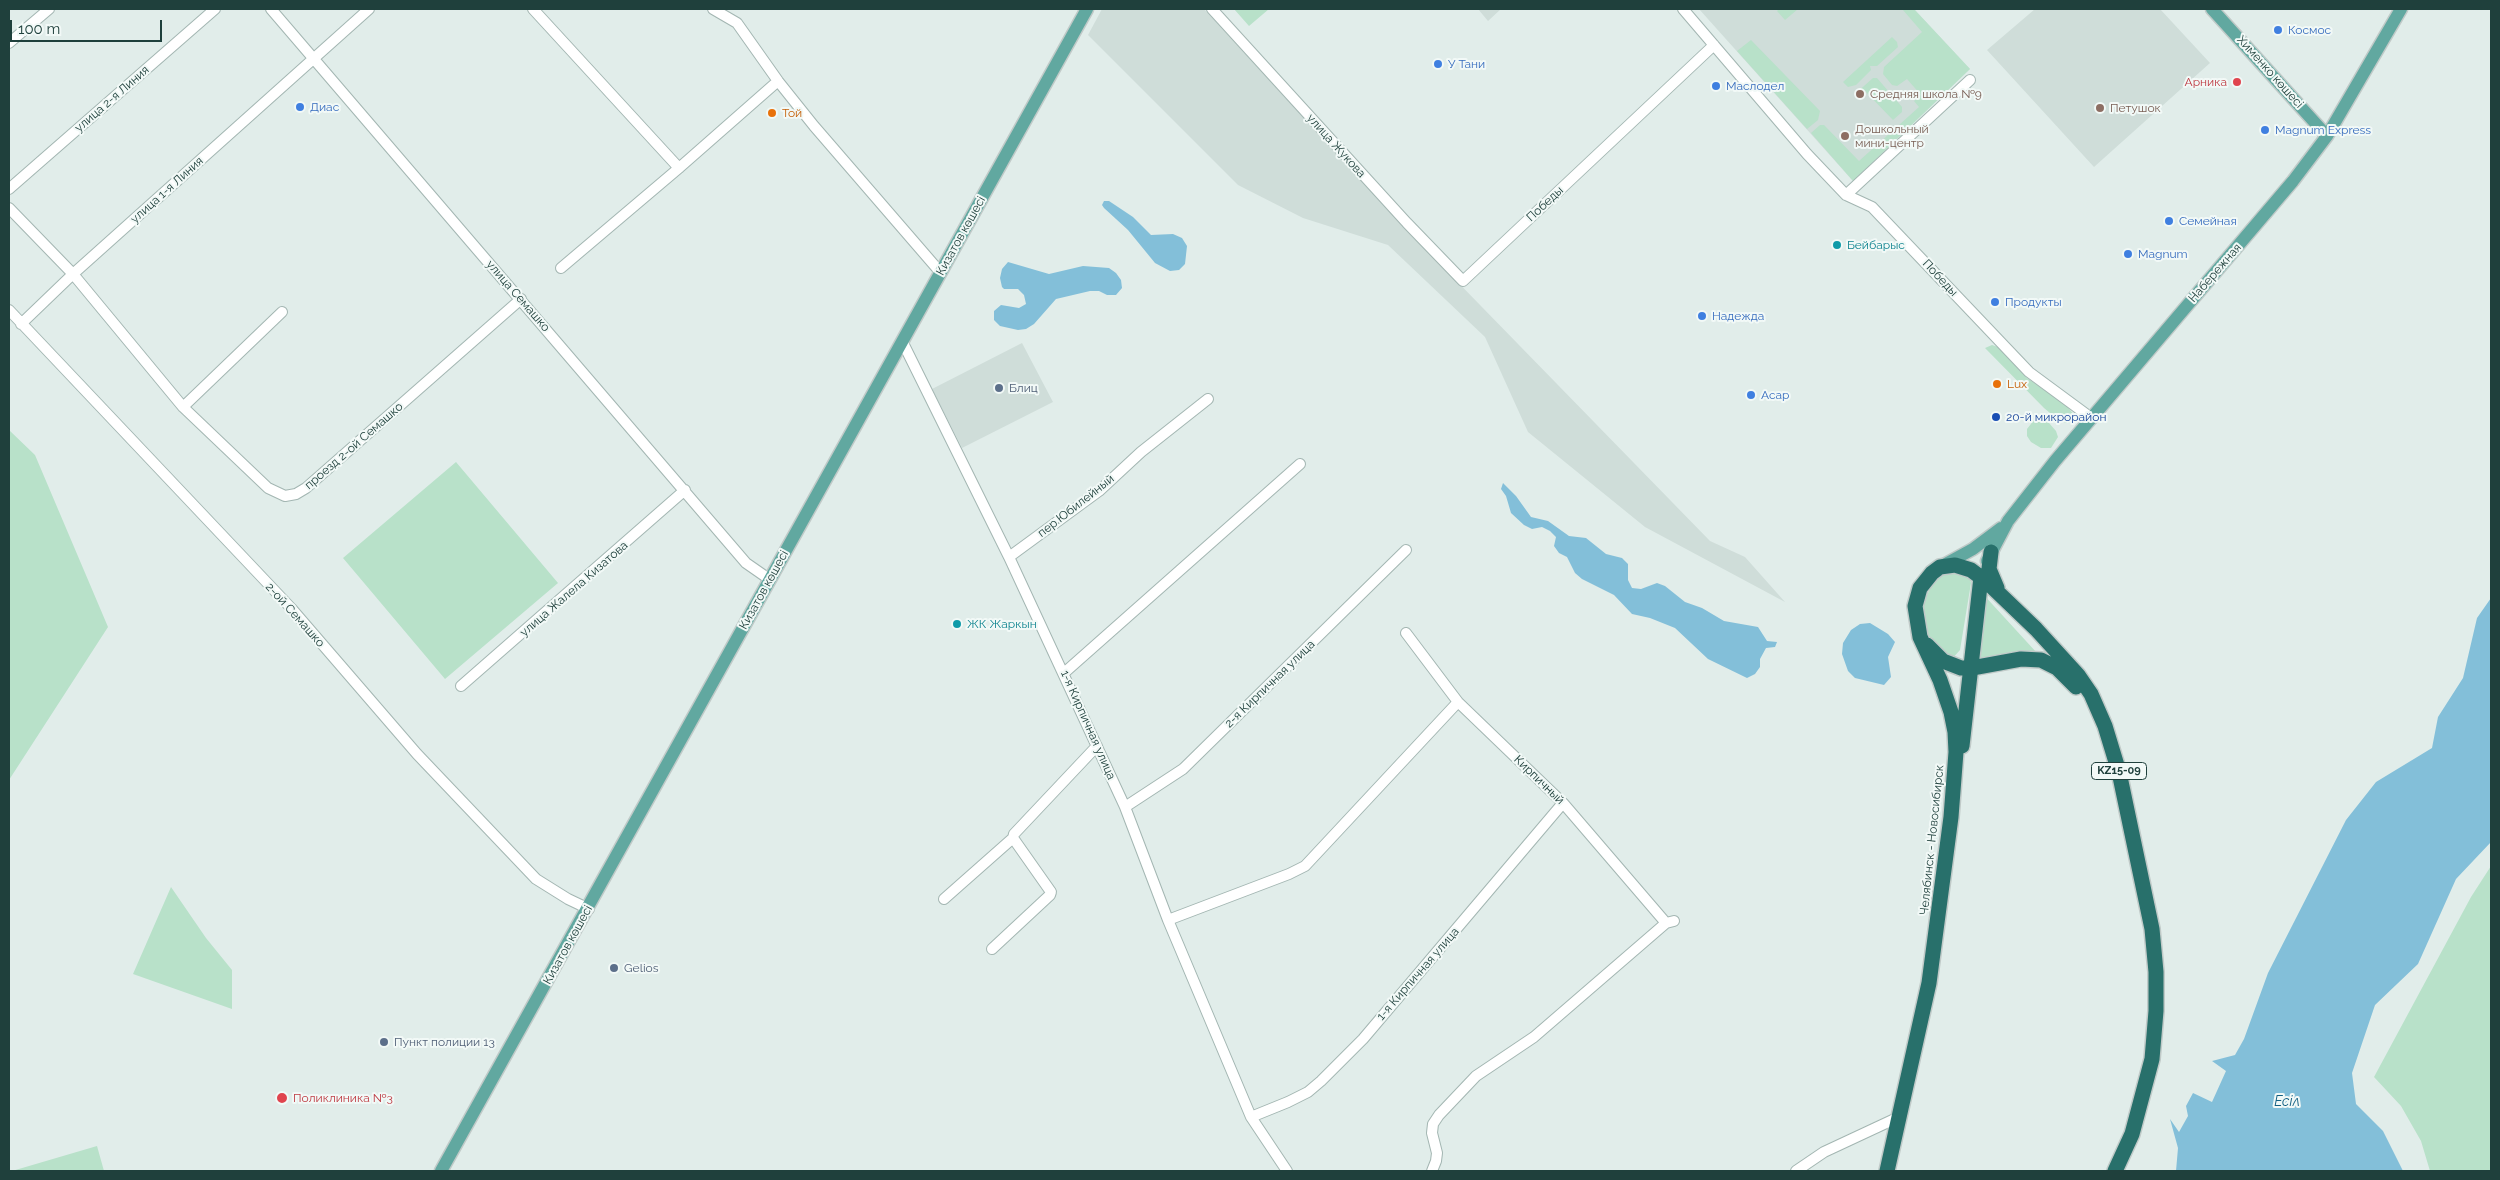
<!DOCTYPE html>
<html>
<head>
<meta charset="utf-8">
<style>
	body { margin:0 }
	#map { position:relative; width:2500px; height:1180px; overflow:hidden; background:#e1edea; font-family:Raleway,sans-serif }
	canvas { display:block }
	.frame { position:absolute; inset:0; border:10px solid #1f403c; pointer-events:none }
	.scale { position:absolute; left:10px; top:20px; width:152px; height:22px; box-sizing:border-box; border:2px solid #1f403c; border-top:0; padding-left:6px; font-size:15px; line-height:18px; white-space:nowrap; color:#1f403c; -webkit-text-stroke:4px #f2f9f7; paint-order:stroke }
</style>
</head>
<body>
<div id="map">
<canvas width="2500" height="1180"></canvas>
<div class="frame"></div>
<div class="scale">100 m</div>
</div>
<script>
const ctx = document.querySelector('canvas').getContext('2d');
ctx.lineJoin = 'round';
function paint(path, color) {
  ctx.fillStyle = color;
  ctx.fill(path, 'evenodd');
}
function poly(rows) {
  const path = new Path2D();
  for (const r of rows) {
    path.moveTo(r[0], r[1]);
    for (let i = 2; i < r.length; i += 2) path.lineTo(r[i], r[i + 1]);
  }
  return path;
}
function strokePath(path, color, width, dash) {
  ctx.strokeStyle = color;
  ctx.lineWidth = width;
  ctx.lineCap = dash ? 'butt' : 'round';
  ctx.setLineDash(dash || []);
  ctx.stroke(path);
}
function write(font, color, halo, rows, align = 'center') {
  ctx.font = font + ' Raleway,sans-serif';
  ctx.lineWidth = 4;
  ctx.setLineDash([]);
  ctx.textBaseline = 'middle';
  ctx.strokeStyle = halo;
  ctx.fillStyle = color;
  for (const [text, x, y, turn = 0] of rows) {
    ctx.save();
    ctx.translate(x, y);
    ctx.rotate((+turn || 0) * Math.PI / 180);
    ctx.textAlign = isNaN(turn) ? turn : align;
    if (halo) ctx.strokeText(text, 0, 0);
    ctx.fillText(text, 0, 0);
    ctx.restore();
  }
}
const built = poly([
	[1102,9,1204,9,1404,227,1710,541,1745,557,1785,602,1645,527,1528,432,1485,337,1388,245,1303,218,1238,185,1088,35],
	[1478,9,1501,9,1488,21],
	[1699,9,1914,9,1970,69,1853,181],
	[2035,9,2160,9,2210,63,2094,167,1987,50],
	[1022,343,1053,402,962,448,932,389]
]);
const green = poly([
	[1234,9,1269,9,1249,26],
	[1779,9,1798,9,1785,20,1777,11],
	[1904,9,1914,9,1970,69,1853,181,1811,133,1820,125,1824,125,1859,161,1919,107,1914,101,1921,95,1907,79,1897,86,1892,85,1883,74,1884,67,1922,32,1903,10],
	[1892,37,1897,42,1898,47,1877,66,1870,66,1871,70,1856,85,1848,87,1843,82],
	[1751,40,1820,111,1818,120,1807,129,1737,51],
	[1873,78,1877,78,1902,107,1902,112,1893,120,1865,91,1857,97,1855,94],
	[1992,345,1998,347,2027,378,2066,405,2075,416,2072,422,2066,423,2056,418,2044,408,1985,348],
	[2042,419,2049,423,2056,431,2058,437,2051,448,2041,448,2031,442,2027,436,2027,429,2034,420],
	[9,430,35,455,108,627,9,780],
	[456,462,558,583,445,679,343,558],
	[1955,569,1970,578,1971,583,1960,650,1951,660,1928,638,1922,606,1934,580,1944,572],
	[1982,593,2037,653,2011,652,1975,661],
	[2491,866,2491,1171,2430,1171,2421,1141,2401,1106,2374,1077,2471,897],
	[171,887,206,938,232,970,232,1009,133,974],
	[97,1146,104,1171,12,1171]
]);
const water = poly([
	[1104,201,1109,201,1133,217,1151,235,1173,234,1182,238,1187,246,1185,264,1179,270,1170,271,1155,263,1128,230,1104,208,1102,205],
	[1008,262,1049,274,1083,266,1109,268,1116,273,1121,280,1122,288,1116,295,1107,295,1099,291,1090,291,1056,299,1034,324,1026,329,1018,330,1000,326,994,320,994,311,1001,305,1019,308,1026,304,1024,295,1018,289,1004,289,1002,287,1000,278,1002,269],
	[1503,483,1516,496,1531,517,1548,521,1569,536,1586,538,1606,554,1622,558,1628,564,1628,580,1632,588,1641,589,1657,583,1665,586,1685,602,1702,608,1724,621,1758,627,1767,641,1777,642,1775,647,1766,648,1760,659,1760,667,1755,674,1747,678,1708,659,1675,628,1650,618,1632,614,1614,595,1582,579,1575,573,1567,557,1559,553,1554,546,1556,537,1550,531,1542,527,1532,529,1524,525,1511,513,1506,496,1501,489],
	[2491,598,2491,842,2456,879,2418,964,2375,1005,2352,1073,2356,1104,2383,1131,2403,1171,2176,1171,2178,1148,2170,1119,2179,1132,2188,1116,2186,1106,2193,1093,2212,1102,2226,1071,2212,1061,2235,1055,2244,1039,2268,973,2346,820,2376,782,2432,748,2438,717,2463,678,2477,618],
	[1870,623,1888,634,1895,642,1888,657,1891,677,1884,685,1855,678,1848,671,1842,654,1843,643,1851,630,1860,624]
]);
const minor = poly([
	[271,9,746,563,769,579],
	[533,9,679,168],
	[713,9,737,23,778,81,814,126,941,273],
	[1212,9,1407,223,1463,281,1714,45],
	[1683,9,1807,154,1846,195,1872,207,2029,372,2090,417],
	[9,43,49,9],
	[9,189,215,9],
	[1846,195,1970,80],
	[9,208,73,274,183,407,268,488,285,496,296,494,306,488,521,299],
	[561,268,679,168,778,81],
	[9,310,291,608,417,754,536,879,568,899,589,909],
	[21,324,73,274,369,9],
	[903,343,1009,557,1125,807,1168,920,1251,1117,1287,1171],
	[183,407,282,312],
	[1009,557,1099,491,1141,452,1208,399],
	[1406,633,1458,702,1563,803,1666,923,1674,921],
	[1064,673,1300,464],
	[461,686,685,490],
	[1125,807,1183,769,1406,550],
	[944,899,1013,838],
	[1168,920,1289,874,1305,866,1458,702],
	[992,949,1050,895,1051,892,1013,838,1014,834,1097,746],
	[1251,1117,1288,1102,1308,1092,1321,1081,1363,1039,1563,803],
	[1432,1171,1436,1161,1437,1153,1432,1133,1433,1124,1439,1115,1476,1076,1534,1037,1666,923],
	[1796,1171,1824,1152,1899,1117]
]);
const major = poly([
	[2212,9,2327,136],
	[1987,561,2008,521,2055,461,2293,181,2327,136,2401,9],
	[1942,566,1973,549,2001,528],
	[441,1171,1087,9]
]);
const highway = poly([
	[1991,552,1989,569,1997,588],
	[1927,645,1943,661,1961,668,1972,668,2021,659,2041,660,2057,668,2076,687],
	[1962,746,1981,577],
	[1887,1171,1929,983,1951,817,1956,752,1955,732,1951,712,1940,680,1920,637,1915,606,1920,588,1932,573,1940,567,1955,565,1971,570,1987,582,2036,629,2078,675,2091,694,2105,726,2119,772,2152,929,2156,972,2156,1011,2152,1059,2132,1134,2115,1171]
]);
const markers = [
	[2278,30,5,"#3f7fe0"],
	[1438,64,5,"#3f7fe0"],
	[2237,82,5,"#e0444e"],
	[1716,86,5,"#3f7fe0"],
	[1860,94,5,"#8d6e63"],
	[300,107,5,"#3f7fe0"],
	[2100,108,5,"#8d6e63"],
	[772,113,5,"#e8710a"],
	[2265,130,5,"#3f7fe0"],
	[1845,136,5,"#8d6e63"],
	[2169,221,5,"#3f7fe0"],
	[1837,245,5,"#0f9aa8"],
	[2128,254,5,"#3f7fe0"],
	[1995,302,5,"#3f7fe0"],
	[1702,316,5,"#3f7fe0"],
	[1997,384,5,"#e8710a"],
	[999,388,5,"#5c6f8a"],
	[1751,395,5,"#3f7fe0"],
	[1996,417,5,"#1a4fb4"],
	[957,624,5,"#0f9aa8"],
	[614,968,5,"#5c6f8a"],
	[384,1042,5,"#5c6f8a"],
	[282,1098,6,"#e0444e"]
];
const shields = [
	[2119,771,55]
];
const shieldNames = [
	["KZ15-09",2119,771]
];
const shopNames = [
	["Космос",2288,30],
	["У Тани",1448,64],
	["Маслодел",1726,86],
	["Диас",310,107],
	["Magnum Express",2275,130],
	["Семейная",2179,221],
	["Magnum",2138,254],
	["Продукты",2005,302],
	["Надежда",1712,316],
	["Асар",1761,395]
];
const streetNames = [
	["Хименко көшесі",2270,72,48],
	["улица 2-я Линия",112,99,-41],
	["улица Жукова",1336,146,48],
	["улица 1-я Линия",167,190,-42],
	["Победы",1545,204,-43],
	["Кизатов көшесі",961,236,-61],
	["Набережная",2215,273,-49],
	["Победы",1940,278,47],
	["улица Семашко",518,296,49],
	["проезд 2-ой Семашко",354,446,-41],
	["пер.Юбилейный",1076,506,-38],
	["улица Жалела Кизатова",574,589,-41],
	["Кизатов көшесі",764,590,-61],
	["2-ой Семашко",295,615,48],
	["2-я Кирпичная улица",1270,684,-44],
	["1-я Кирпичная улица",1088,725,66],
	["Кирпичный",1539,780,44],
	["Челябинск - Новосибирск",1932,840,-84],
	["Кизатов көшесі",568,945,-61],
	["1-я Кирпичная улица",1418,974,-49]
];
const healthNames = [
	["Арника",2227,82],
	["Поликлиника №3",293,1098,"left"]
];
const educationNames = [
	["Средняя школа №9",1870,94],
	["Петушок",2110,108],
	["Дошкольный",1855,129],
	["мини-центр",1855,143]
];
const foodNames = [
	["Той",782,113],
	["Lux",2007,384]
];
const cultureNames = [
	["Бейбарыс",1847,245],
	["ЖК Жаркын",967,624]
];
const serviceNames = [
	["Блиц",1009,388],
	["Gelios",624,968],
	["Пункт полиции 13",394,1042]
];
const transitNames = [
	["20-й микрорайон",2006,417]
];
const waterNames = [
	["Есіл",2287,1102]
];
paint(built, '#cfddd9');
paint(green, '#b8e1c9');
paint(water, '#83bfd9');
strokePath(minor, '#a3b6b2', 12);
strokePath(major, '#c0cac8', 15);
strokePath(highway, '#c0cac8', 18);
strokePath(minor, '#fff', 10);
strokePath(major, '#61a8a0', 12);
strokePath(highway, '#28706b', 15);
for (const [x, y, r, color] of markers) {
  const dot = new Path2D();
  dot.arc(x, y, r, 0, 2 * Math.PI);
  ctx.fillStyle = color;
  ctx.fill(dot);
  strokePath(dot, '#f2f9f7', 2);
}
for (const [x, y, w] of shields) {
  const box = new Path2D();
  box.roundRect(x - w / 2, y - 8.5, w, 17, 4);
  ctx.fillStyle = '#f2f9f7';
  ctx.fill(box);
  strokePath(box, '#1f403c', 1);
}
write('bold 11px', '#1f403c', null, shieldNames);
write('12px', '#366cbe', '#f2f9f7', shopNames, 'left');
write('12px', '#1f403c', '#f2f9f7', streetNames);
write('12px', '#be3a42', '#f2f9f7', healthNames, 'right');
write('12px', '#785e54', '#f2f9f7', educationNames, 'left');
write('12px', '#c56008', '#f2f9f7', foodNames, 'left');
write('12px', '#0d838f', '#f2f9f7', cultureNames, 'left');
write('12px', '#4e5e75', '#f2f9f7', serviceNames, 'left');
write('12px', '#164399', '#f2f9f7', transitNames, 'left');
write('italic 14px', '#136083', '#f2f9f7', waterNames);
</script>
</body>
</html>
